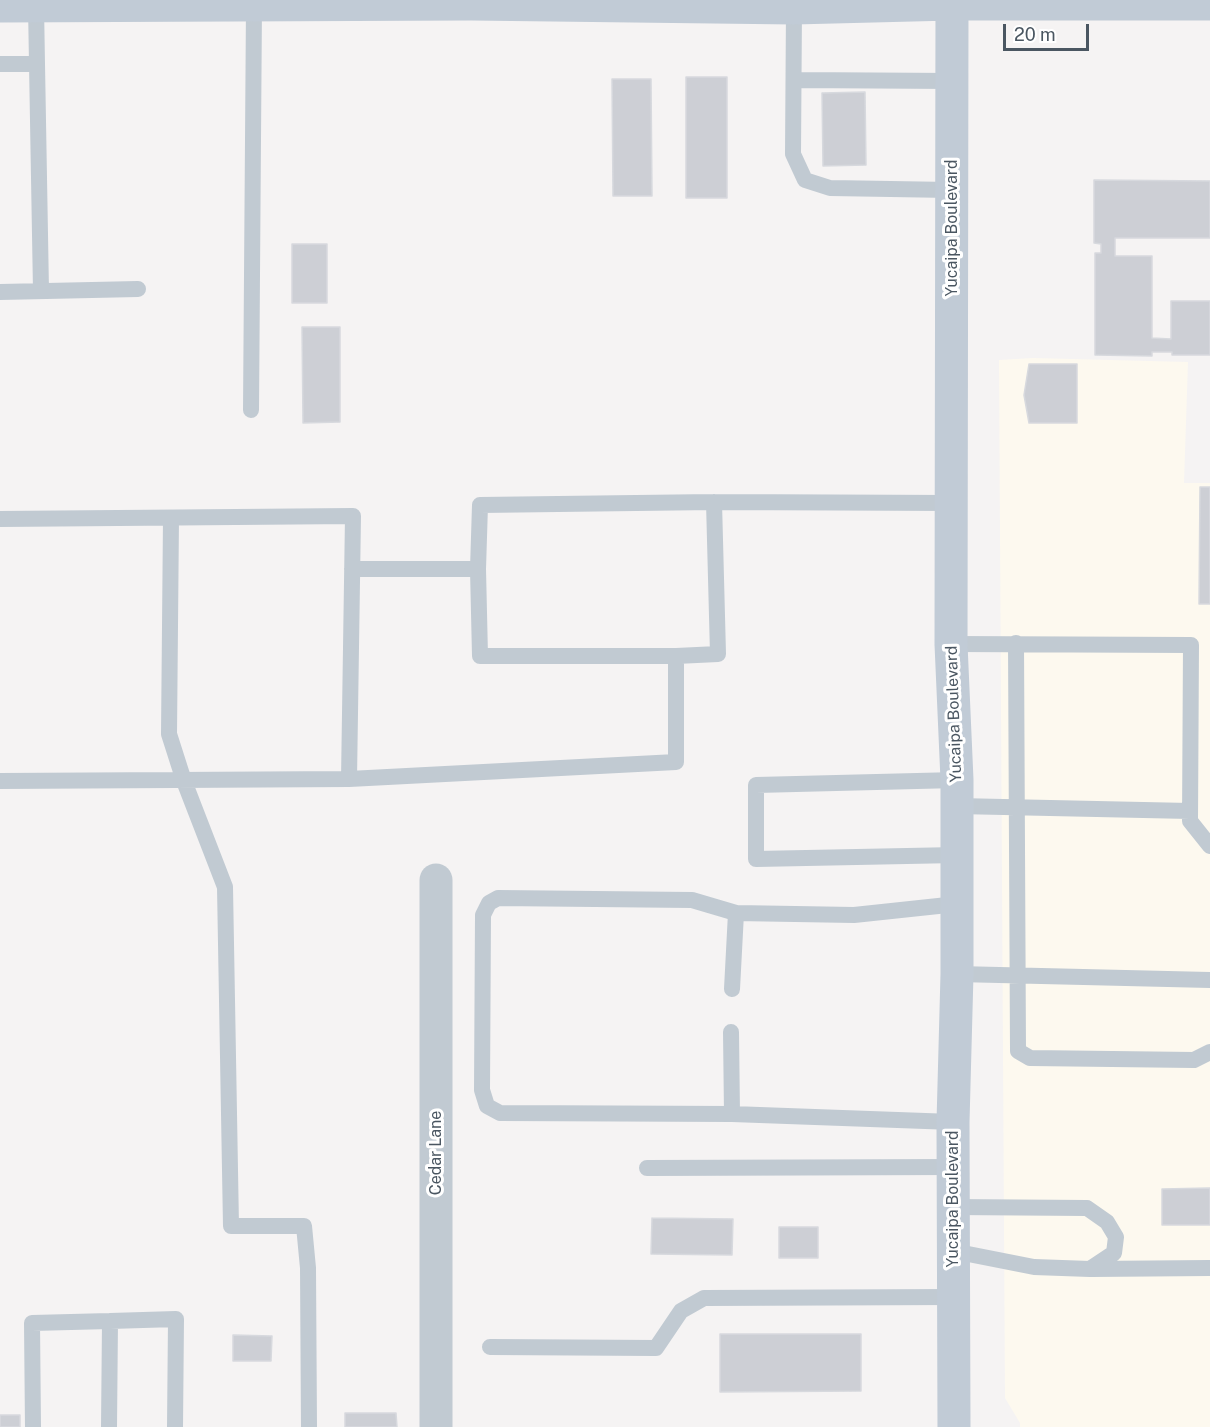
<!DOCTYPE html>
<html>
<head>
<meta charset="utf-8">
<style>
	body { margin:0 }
	#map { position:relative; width:1210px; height:1427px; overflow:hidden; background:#f5f3f3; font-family:"Public Sans",sans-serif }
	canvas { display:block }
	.scale { position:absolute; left:1003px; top:24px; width:86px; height:27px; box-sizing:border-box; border:3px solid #4a5661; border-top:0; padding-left:8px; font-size:18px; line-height:21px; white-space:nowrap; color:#4a5661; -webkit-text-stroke:4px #fff; paint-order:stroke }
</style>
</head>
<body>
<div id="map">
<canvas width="1210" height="1427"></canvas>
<div class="scale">20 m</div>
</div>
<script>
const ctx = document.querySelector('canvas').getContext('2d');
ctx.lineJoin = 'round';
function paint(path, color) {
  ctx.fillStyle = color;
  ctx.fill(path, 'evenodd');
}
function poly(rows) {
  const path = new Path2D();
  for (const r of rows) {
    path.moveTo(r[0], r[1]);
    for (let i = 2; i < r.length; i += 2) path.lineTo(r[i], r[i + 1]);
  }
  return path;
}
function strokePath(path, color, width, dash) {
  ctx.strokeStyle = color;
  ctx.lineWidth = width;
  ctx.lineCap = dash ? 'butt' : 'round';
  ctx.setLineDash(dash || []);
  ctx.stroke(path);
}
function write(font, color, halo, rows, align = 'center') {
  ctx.font = font + ' "Public Sans",sans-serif';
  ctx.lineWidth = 6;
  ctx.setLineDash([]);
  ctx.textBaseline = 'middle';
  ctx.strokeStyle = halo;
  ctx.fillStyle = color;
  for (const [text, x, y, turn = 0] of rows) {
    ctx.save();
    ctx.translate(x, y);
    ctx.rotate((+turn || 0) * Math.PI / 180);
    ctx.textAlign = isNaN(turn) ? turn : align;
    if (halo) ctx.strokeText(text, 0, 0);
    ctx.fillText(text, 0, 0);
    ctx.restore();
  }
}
const commercial = poly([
	[1033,358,1188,362,1184,483,1210,483,1210,1427,1020,1427,1020,1423,1005,1398,999,360]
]);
const building = poly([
	[686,77,727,77,727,198,686,198,686,77],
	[612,79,651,79,652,196,613,196,612,79],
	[865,92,866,165,823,166,822,93,865,92],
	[1094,180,1210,181,1210,238,1115,238,1115,256,1152,256,1152,338,1171,339,1171,301,1210,301,1210,355,1172,355,1172,352,1152,352,1152,356,1095,355,1095,253,1101,253,1101,244,1094,243,1094,180],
	[292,244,327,244,327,303,292,303,292,244],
	[302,327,340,327,340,422,303,423,302,327],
	[1029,364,1077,364,1077,423,1029,423,1024,395,1029,364],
	[1200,487,1210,487,1210,604,1199,604,1200,487],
	[1210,1188,1210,1225,1162,1225,1162,1189,1210,1188],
	[652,1218,733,1219,732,1255,651,1254,652,1218],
	[779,1227,818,1227,818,1258,779,1258,779,1227],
	[720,1334,861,1334,861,1391,720,1392,720,1334],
	[233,1335,272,1336,271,1361,233,1361,233,1335],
	[345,1413,396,1413,397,1427,345,1427,345,1413],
	[0,1415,20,1415,20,1427,0,1427,0,1415]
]);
const lane = poly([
	[36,5,37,64],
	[794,8,793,154,805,180,830,188,951,190],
	[0,64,37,64,41,291],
	[794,80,953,81],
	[0,292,138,289],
	[251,410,254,5],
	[714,502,718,654,676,656,480,656,478,569,480,505,714,502,952,503],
	[171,518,169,734,184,781,225,887,231,1226,304,1226,308,1268,309,1427],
	[0,519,353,516,349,779],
	[352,569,478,569],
	[1016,643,1018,1051,1030,1058,1194,1060,1210,1052],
	[951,644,1191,645,1190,821,1210,846],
	[957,780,756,785,756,859,957,855],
	[0,781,349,779,676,762,676,656],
	[957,806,1190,811],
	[957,974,1210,980],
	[732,989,736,913],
	[731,1032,732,1114],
	[953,1122,732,1114,500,1113,487,1106,482,1090,483,915,489,903,498,898,692,900,736,913,854,915,957,904],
	[647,1168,953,1167],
	[953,1207,1087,1208,1107,1222,1116,1237,1114,1253,1090,1269,1034,1267,953,1251],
	[1091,1269,1210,1268],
	[110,1321,176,1319,175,1427],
	[490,1347,656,1348,681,1311,704,1298,953,1297],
	[33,1427,32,1323,110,1321,109,1427]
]);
const street = poly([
	[436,880,436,1427]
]);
const secondary = poly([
	[952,0,951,644,957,780,957,974,953,1122,954,1427],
	[0,6,471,4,794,8,952,4,1210,4]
]);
const streetNames = [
	["Yucaipa Boulevard",952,228,-90],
	["Yucaipa Boulevard",954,714,-92],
	["Cedar Lane",436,1153,-90],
	["Yucaipa Boulevard",953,1199,-90]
];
paint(commercial, '#fdf9ef');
paint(building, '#cdcfd5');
strokePath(building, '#d7d9de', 1.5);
strokePath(lane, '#c1cad2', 16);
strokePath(street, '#c1cad2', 33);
strokePath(secondary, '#c1cbd6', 33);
write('16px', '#4a5661', '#fff', streetNames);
</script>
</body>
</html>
